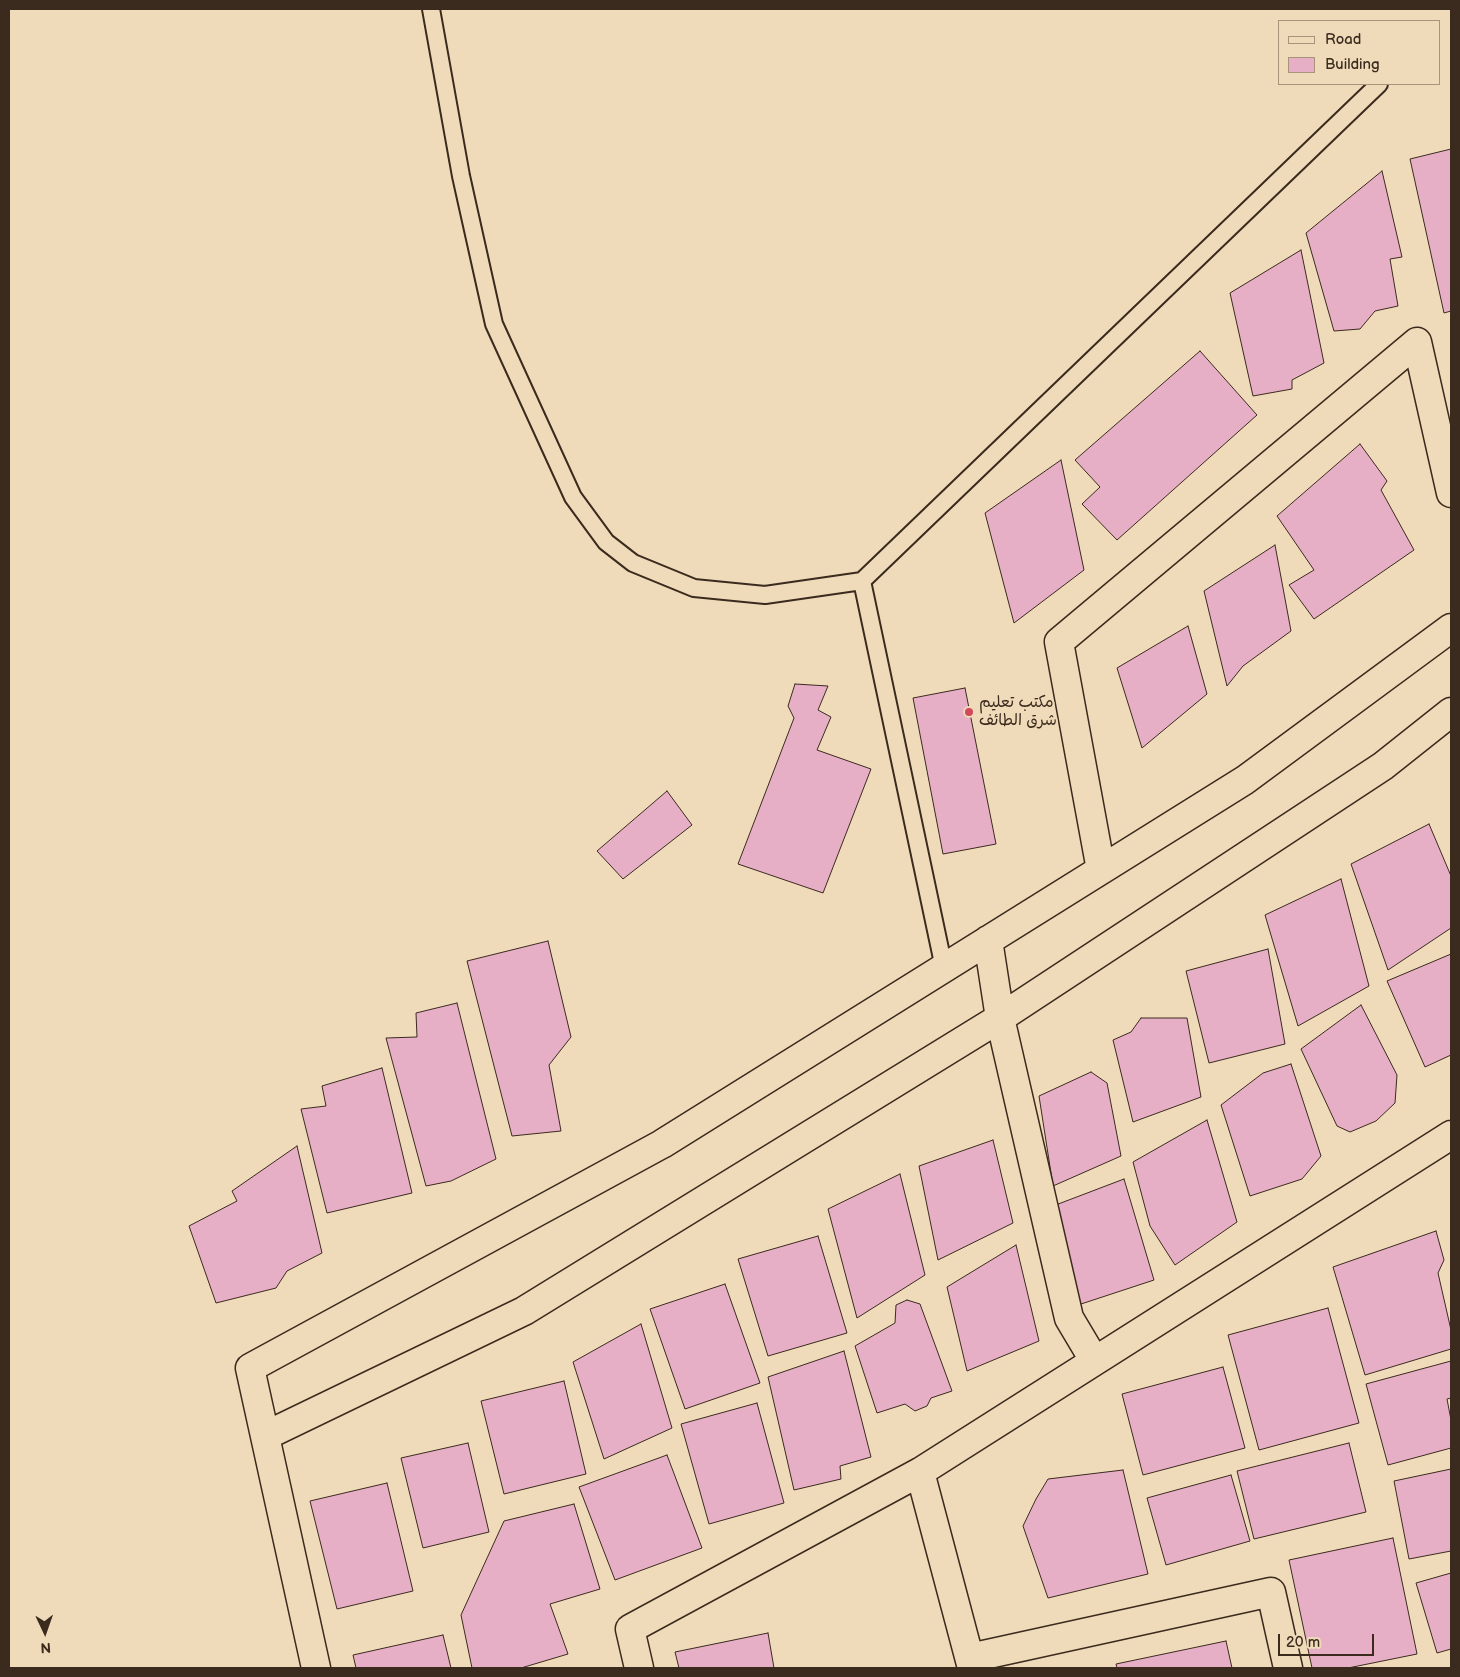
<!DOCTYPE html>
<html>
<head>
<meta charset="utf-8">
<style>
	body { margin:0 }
	#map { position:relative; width:1460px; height:1677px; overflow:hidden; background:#efdbb9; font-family:"Balsamiq Sans",sans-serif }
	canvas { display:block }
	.frame { position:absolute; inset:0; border:10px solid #3b2a1e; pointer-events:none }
	.legend { position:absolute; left:1278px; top:20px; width:162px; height:65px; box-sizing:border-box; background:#efdbb9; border:1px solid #a7947b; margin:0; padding:6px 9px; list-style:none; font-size:15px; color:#3b2a1e }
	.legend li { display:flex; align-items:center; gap:10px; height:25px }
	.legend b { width:25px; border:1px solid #a7947b }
	.north { position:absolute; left:20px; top:1607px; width:50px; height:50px; -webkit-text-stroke:4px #efdbb9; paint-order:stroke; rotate:177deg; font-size:14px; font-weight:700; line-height:20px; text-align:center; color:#3b2a1e }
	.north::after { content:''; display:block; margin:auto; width:18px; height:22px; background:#3b2a1e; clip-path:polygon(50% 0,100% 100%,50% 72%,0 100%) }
	.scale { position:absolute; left:1278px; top:1634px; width:96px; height:22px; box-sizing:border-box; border:2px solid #3b2a1e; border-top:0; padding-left:6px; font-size:15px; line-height:18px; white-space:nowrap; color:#3b2a1e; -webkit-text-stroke:4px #efdbb9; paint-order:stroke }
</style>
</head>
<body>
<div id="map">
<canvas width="1460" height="1677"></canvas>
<div class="frame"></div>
<ul class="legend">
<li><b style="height:6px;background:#efdbb9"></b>Road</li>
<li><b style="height:14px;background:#e6afc6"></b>Building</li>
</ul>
<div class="north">N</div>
<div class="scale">20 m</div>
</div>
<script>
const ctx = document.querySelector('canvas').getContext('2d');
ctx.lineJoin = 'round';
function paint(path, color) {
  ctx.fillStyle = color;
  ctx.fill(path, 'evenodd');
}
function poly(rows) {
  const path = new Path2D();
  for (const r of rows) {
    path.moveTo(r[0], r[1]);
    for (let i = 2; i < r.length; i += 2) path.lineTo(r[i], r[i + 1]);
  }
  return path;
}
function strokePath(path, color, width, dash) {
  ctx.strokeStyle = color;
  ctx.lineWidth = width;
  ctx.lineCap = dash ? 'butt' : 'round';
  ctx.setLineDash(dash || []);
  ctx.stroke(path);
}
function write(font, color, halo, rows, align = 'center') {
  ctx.font = font + ' "Balsamiq Sans","Playpen Sans Arabic",sans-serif';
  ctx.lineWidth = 4;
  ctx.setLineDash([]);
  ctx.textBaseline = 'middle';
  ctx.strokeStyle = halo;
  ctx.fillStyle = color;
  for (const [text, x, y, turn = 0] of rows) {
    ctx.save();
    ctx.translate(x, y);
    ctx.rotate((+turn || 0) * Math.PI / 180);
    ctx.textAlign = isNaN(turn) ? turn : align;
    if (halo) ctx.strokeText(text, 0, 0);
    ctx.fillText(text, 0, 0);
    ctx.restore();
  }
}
const building = poly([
	[1451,149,1451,311,1444,313,1410,159,1451,149],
	[1382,171,1402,257,1390,259,1398,306,1375,311,1360,329,1334,331,1306,233,1382,171],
	[1301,250,1324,363,1292,380,1292,389,1253,396,1230,293,1301,250],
	[1200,351,1257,415,1117,540,1082,504,1100,487,1075,460,1200,351],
	[1360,444,1387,481,1381,490,1414,550,1314,619,1289,585,1314,570,1277,516,1360,444],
	[1061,460,1084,570,1014,623,985,513,1061,460],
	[1275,545,1291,631,1243,666,1227,686,1204,591,1275,545],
	[1188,626,1207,694,1142,748,1117,668,1188,626],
	[795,684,828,686,818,710,831,717,817,750,871,769,823,893,738,864,794,718,788,706,795,684],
	[965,688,996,844,943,854,913,698,965,688],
	[667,791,692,825,623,879,597,851,667,791],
	[1429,824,1451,876,1451,928,1388,970,1351,864,1429,824],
	[1341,879,1369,986,1298,1026,1265,915,1341,879],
	[548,941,571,1037,549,1065,561,1131,512,1136,467,961,548,941],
	[1268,949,1285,1044,1209,1063,1186,971,1268,949],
	[1451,954,1451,1055,1425,1067,1387,981,1451,954],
	[457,1003,496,1159,451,1181,426,1186,386,1038,417,1037,416,1013,457,1003],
	[1361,1005,1397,1075,1395,1103,1376,1121,1350,1132,1337,1126,1301,1049,1361,1005],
	[1141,1018,1187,1018,1201,1097,1133,1122,1113,1040,1131,1032,1141,1018],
	[1291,1064,1321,1156,1302,1179,1250,1196,1221,1105,1263,1073,1291,1064],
	[382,1068,412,1193,327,1213,301,1109,326,1106,322,1086,382,1068],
	[1091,1072,1107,1083,1121,1156,1053,1186,1039,1096,1091,1072],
	[1207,1120,1237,1222,1175,1265,1150,1226,1133,1162,1207,1120],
	[993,1140,1013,1223,938,1260,919,1166,993,1140],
	[297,1146,322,1253,287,1271,276,1288,216,1303,189,1226,237,1201,232,1191,297,1146],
	[900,1174,925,1275,857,1318,828,1209,900,1174],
	[1124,1179,1154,1280,1078,1305,1053,1206,1124,1179],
	[1436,1231,1444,1260,1438,1273,1451,1330,1451,1349,1365,1375,1333,1267,1436,1231],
	[818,1236,847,1333,768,1356,738,1259,818,1236],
	[1016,1245,1039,1341,967,1371,947,1287,1016,1245],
	[725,1284,760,1383,685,1409,650,1309,725,1284],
	[907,1300,920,1304,952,1391,931,1398,927,1406,915,1411,905,1404,877,1413,855,1346,895,1323,896,1305,907,1300],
	[1328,1308,1359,1423,1259,1450,1228,1335,1328,1308],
	[641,1324,672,1428,604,1459,573,1362,641,1324],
	[844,1351,871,1457,840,1466,841,1479,794,1490,768,1377,844,1351],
	[1451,1361,1451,1398,1447,1399,1451,1420,1451,1448,1388,1465,1366,1384,1451,1361],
	[1223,1367,1245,1448,1143,1475,1122,1394,1223,1367],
	[564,1381,586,1474,504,1494,481,1401,564,1381],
	[757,1403,784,1503,709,1524,681,1424,757,1403],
	[468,1443,489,1532,423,1548,401,1458,468,1443],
	[1349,1443,1366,1512,1254,1539,1237,1471,1349,1443],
	[667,1455,702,1548,615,1580,579,1487,667,1455],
	[1451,1469,1451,1551,1409,1559,1394,1481,1451,1469],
	[1123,1470,1148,1574,1048,1598,1023,1526,1036,1499,1048,1479,1123,1470],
	[1231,1475,1250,1541,1166,1565,1147,1498,1231,1475],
	[387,1483,413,1591,337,1609,310,1501,387,1483],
	[574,1504,600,1589,550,1604,568,1654,521,1668,472,1668,461,1615,504,1521,574,1504],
	[1393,1538,1417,1654,1348,1668,1312,1668,1289,1560,1393,1538],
	[1451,1573,1451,1649,1437,1653,1416,1583,1451,1573],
	[768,1633,774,1668,679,1668,675,1652,768,1633],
	[443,1635,451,1668,356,1668,353,1655,443,1635],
	[1226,1641,1232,1668,1117,1668,1116,1664,1226,1641]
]);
const lane = poly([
	[431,9,461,176,494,324,573,497,606,542,633,563,694,588,765,595,862,581,1379,84],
	[862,581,944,968]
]);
const street = poly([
	[1101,870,1059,642,1417,342,1451,493],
	[988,940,1000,1018,1069,1318,1094,1360],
	[265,1436,524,1311,1000,1018,1383,766,1451,712],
	[920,1472,972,1668],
	[970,1658,1271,1592,1288,1668],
	[316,1668,250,1368,662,1144,1245,780,1451,628],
	[639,1668,630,1629,920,1472,1451,1135]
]);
const markers = [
	[969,712,5,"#d1495b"]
];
const poiNames = [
	["مكتب تعليم",979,703],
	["شرق الطائف",979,721]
];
paint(building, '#e6afc6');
strokePath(building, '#3b2a1e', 1);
strokePath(lane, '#3b2a1e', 20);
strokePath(street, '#3b2a1e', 31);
strokePath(lane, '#efdbb9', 16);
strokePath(street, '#efdbb9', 28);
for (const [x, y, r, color] of markers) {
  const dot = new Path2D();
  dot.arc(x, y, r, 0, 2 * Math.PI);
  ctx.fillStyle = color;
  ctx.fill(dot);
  strokePath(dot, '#efdbb9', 2);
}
write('16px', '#3b2a1e', '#efdbb9', poiNames, 'left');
</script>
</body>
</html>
